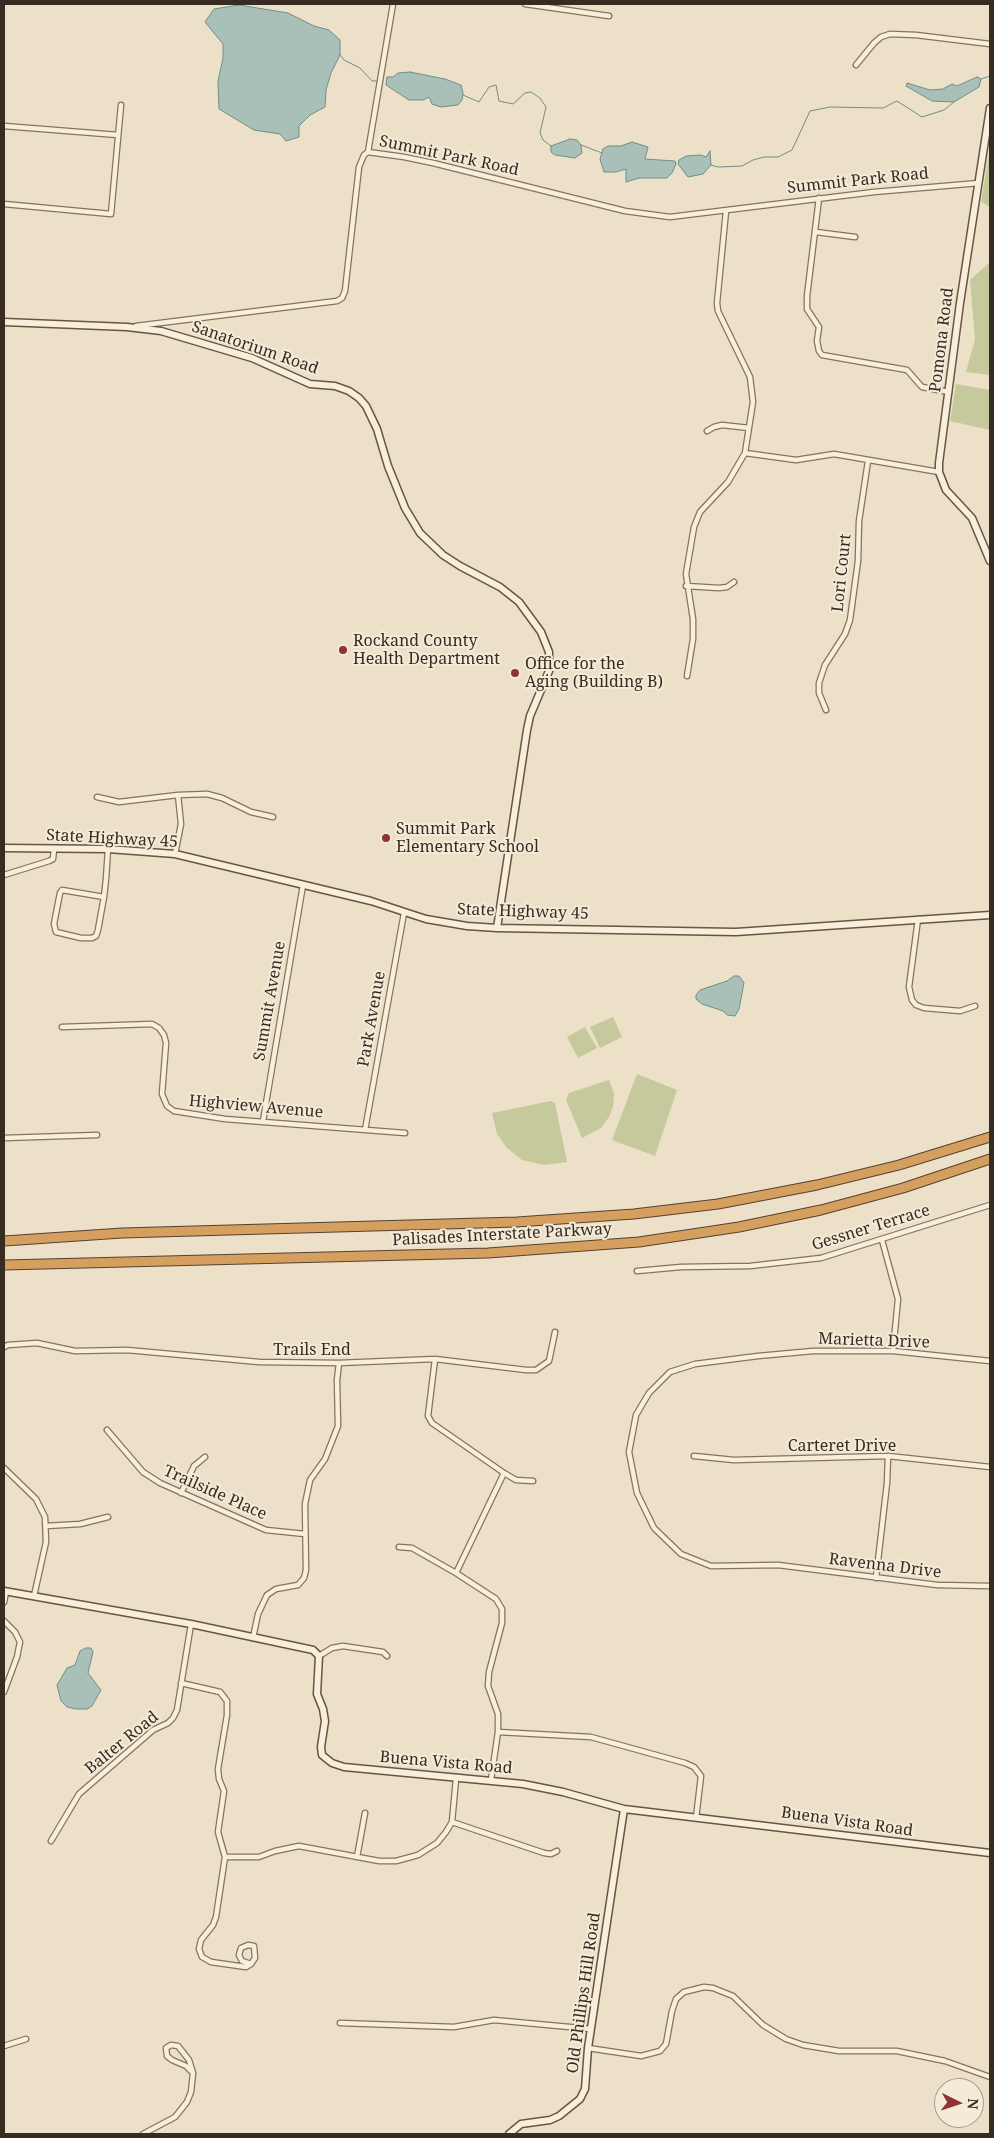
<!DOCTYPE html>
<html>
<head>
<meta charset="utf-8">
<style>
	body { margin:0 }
	#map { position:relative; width:994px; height:2138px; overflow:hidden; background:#ece0c8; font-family:"Noto Serif",serif }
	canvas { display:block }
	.frame { position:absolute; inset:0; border:5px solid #382b21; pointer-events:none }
	.north { position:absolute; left:934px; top:2078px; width:50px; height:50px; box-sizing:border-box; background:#f3ebd7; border:1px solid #a89e8e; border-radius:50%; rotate:94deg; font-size:14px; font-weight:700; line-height:20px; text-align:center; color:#382b21 }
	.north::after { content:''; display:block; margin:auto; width:18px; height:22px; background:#913234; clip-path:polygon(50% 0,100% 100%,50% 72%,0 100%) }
</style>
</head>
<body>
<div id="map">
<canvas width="994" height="2138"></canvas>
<div class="frame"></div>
<div class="north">N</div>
</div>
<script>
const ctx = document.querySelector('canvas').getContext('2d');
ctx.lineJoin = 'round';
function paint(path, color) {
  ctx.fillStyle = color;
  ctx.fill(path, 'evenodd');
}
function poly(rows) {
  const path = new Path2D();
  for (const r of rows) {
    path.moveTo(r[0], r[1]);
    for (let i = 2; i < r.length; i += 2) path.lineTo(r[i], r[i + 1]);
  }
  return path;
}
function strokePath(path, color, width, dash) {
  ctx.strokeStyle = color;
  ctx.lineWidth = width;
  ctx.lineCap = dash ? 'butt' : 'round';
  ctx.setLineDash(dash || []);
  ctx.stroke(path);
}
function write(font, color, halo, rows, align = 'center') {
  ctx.font = font + ' "Noto Serif",serif';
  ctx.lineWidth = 4;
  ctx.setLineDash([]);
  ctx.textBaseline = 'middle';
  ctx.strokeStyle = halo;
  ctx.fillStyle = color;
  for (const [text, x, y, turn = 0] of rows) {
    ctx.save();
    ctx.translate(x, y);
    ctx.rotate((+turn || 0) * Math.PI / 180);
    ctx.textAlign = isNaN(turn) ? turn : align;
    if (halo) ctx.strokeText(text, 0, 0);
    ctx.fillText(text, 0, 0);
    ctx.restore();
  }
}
const green = poly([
	[990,148,990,207,981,202],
	[990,262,990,375,966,372,975,339,970,280],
	[956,384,990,390,990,430,950,421],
	[613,1017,622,1037,600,1048,590,1027],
	[585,1027,597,1048,578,1058,567,1037],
	[637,1074,677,1090,655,1156,612,1140],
	[609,1080,614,1094,613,1107,609,1117,601,1128,582,1138,566,1100,569,1093],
	[551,1101,555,1103,567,1162,544,1165,522,1160,507,1148,497,1134,492,1113]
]);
const water = poly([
	[239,5,288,13,314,26,329,30,340,40,340,55,331,73,326,90,325,107,310,115,299,126,299,137,286,141,280,134,254,130,219,109,218,81,223,58,223,44,205,22,214,9,239,5],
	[410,72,445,79,461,85,463,93,462,100,458,105,441,107,432,104,429,97,423,100,409,100,386,85,387,77,393,77,398,73,410,72],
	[977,77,981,79,979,87,954,102,932,101,906,86,907,83,930,90,943,89,952,84,957,86,977,77],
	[570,139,577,140,581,145,582,153,575,158,555,155,551,152,551,146,570,139],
	[632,142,648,147,645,159,675,161,676,164,672,173,667,178,639,178,626,182,626,169,616,172,604,172,600,159,603,149,608,146,621,146,632,142],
	[710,151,711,165,703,174,688,177,678,164,679,160,686,156,701,155,706,157,710,151],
	[734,976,739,976,744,983,739,1009,735,1016,727,1015,723,1011,702,1004,696,999,696,995,700,990,727,981,734,976],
	[86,1648,91,1648,93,1652,88,1673,101,1690,92,1706,87,1709,76,1709,67,1707,61,1701,57,1685,67,1668,75,1665,80,1651,86,1648]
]);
const stream = poly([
	[340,55,344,60,360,68,372,81,379,81],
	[981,79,990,76],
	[463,95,479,102,489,87,496,85,499,101,513,104,525,93,531,92,540,98,546,107,540,133,543,140,551,146],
	[581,145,602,153],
	[711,165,718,167,742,166,753,160,764,157,778,157,792,150,810,111,830,107,883,108,897,101,922,117,944,110,954,102]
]);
const street = poly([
	[525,4,609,16],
	[856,65,874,43,881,37,890,34,916,35,990,44],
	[4,126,118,135],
	[368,152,393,4],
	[819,198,807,296,807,309,819,327,817,341,819,351,822,355,907,370,922,387,949,392],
	[4,204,111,214,121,105],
	[816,232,855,237],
	[136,326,337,301,342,298,345,291,359,167,364,155,368,152,404,157,433,163,625,211,670,217,874,192,979,183],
	[707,431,714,427,722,425,749,428],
	[745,453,796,460,834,454,939,472],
	[686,586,719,588,727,587,734,582],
	[687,676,693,639,693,619,686,574,694,527,700,512,728,482,745,453,753,402,750,377,718,311,717,303,726,211],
	[826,710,819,693,819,683,825,665,845,634,850,620,858,561,859,521,868,461],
	[97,797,119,802,178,795,207,794,222,798,251,812,273,817],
	[175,854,181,824,178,795],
	[4,875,49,861,53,859,54,849],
	[104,897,62,890,60,893,54,924,56,932,81,938,92,938,96,936,98,930,104,897,106,879,108,849],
	[918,919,909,987,912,1000,916,1005,924,1008,960,1011,975,1006],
	[62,1027,152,1024,159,1028,164,1035,166,1043,162,1094,167,1106,174,1111,225,1119,405,1133],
	[263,1121,303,885],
	[365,1130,404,913],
	[4,1138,97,1135],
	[882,1240,898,1299,893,1351],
	[637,1271,681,1267,750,1266,821,1258,990,1205],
	[4,1347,8,1345,37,1343,75,1351,127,1350,259,1362,339,1363,435,1359,526,1370,536,1370,549,1361,555,1332],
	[435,1359,428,1416,432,1423,504,1473,516,1480,533,1481],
	[990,1361,893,1351,813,1351,758,1356,695,1364,670,1372,649,1393,636,1415,629,1452,637,1493,654,1528,681,1554,711,1566,778,1565,937,1585,990,1586],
	[107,1430,143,1472,160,1483,266,1530,305,1534],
	[694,1456,734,1460,888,1456,990,1467],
	[4,1468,36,1499,45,1517,46,1542,34,1596],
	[181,1493,194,1466,205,1457],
	[46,1526,80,1524,108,1517],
	[399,1547,412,1548,456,1573,496,1599,502,1609,502,1623,489,1672,488,1686,498,1714,498,1732,491,1780],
	[456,1573,504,1473],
	[876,1578,887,1483,888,1456],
	[4,1602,6,1592],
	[4,1621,15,1632,20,1642,17,1657,4,1692],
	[253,1638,258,1614,267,1595,276,1589,298,1585,304,1578,306,1570,305,1504,310,1480,325,1459,338,1426,337,1380,339,1363],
	[319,1656,332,1648,343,1646,383,1652,387,1656],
	[181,1683,220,1692,227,1701,227,1715,218,1769,219,1779,224,1791,218,1832,225,1857,216,1917,213,1925,201,1940,199,1949,202,1957,211,1962,246,1967,251,1964,255,1958,254,1946,248,1945,241,1948,239,1955,242,1961,251,1964],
	[498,1732,591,1737,685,1763,694,1767,701,1776,696,1818],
	[452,1822,544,1853,551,1854,557,1851],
	[51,1841,79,1794,153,1730,168,1723,173,1718,177,1710,191,1624],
	[225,1857,259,1857,275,1851,299,1846,379,1861,396,1861,418,1855,437,1843,446,1832,452,1822,456,1779],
	[357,1857,365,1813],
	[340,2023,454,2027,494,2020,591,2029],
	[4,2046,26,2039],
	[588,2048,641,2056,660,2051,666,2044,672,2011,676,1999,684,1992,704,1987,713,1988,733,1996,763,2025,786,2039,803,2045,839,2051,897,2051,945,2061,990,2077],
	[143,2134,175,2117,187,2102,191,2092,193,2073,189,2060,178,2046,171,2045,166,2048,167,2056,172,2060,186,2066,193,2073]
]);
const secondary = poly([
	[990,108,960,303,939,463,939,472,946,490,972,518,990,561],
	[4,322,127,327,161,331,252,358,310,384,335,386,349,391,359,398,366,406,377,429,388,466,405,508,420,533,443,555,460,566,500,587,519,602,541,632,549,652,549,671,530,716,527,730,497,928],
	[4,848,108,849,175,854,371,901,426,919,467,926,497,928,736,932,990,915],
	[4,1591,191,1624,313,1650,319,1656,317,1694,323,1709,325,1721,321,1747,322,1755,332,1763,344,1767,523,1784,563,1792,624,1809,990,1853],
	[509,2134,521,2124,550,2120,559,2116,580,2099,585,2089,588,2048,624,1809]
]);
const highway = poly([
	[4,1241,122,1233,517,1222,634,1214,718,1204,817,1185,899,1165,990,1137],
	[4,1265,488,1253,639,1242,739,1227,821,1210,903,1188,990,1159]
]);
const markers = [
	[343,650,5,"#913234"],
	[515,673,5,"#913234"],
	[386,838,5,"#913234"]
];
const streetNames = [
	["Summit Park Road",449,156,12],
	["Summit Park Road",858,181,-6],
	["Pomona Road",942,340,-83],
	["Sanatorium Road",255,348,19],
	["Lori Court",842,573,-84],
	["State Highway 45",112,839,3],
	["State Highway 45",523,912,2],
	["Summit Avenue",270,1001,-80],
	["Park Avenue",372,1019,-80],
	["Highview Avenue",256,1107,5],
	["Gessner Terrace",871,1228,-17],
	["Palisades Interstate Parkway",502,1235,-3],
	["Marietta Drive",874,1341,2],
	["Trails End",312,1350],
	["Carteret Drive",842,1446],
	["Trailside Place",215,1493,24],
	["Ravenna Drive",885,1566,7],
	["Balter Road",122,1743,-39],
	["Buena Vista Road",446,1763,5],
	["Buena Vista Road",847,1822,8],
	["Old Phillips Hill Road",584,1993,-82]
];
const poiNames = [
	["Rockand County",353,641],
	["Health Department",353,659],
	["Office for the",525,664],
	["Aging (Building B)",525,682],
	["Summit Park",396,829],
	["Elementary School",396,847]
];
paint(green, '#c5c99c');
paint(water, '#a9c0b9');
strokePath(water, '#708e86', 1);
strokePath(stream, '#708e86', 1);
strokePath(street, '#86735e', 7);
strokePath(secondary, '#685441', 9);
strokePath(highway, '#554132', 11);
strokePath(street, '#f7eedb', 4.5);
strokePath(secondary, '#f7eedb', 6);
strokePath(highway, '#d49f5f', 9);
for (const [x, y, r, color] of markers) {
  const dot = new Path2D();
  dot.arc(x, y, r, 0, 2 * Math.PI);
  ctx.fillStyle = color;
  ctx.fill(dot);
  strokePath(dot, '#f3ebd7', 2);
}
write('16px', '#382b21', '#f3ebd7', streetNames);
write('16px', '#382b21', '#f3ebd7', poiNames, 'left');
</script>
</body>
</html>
